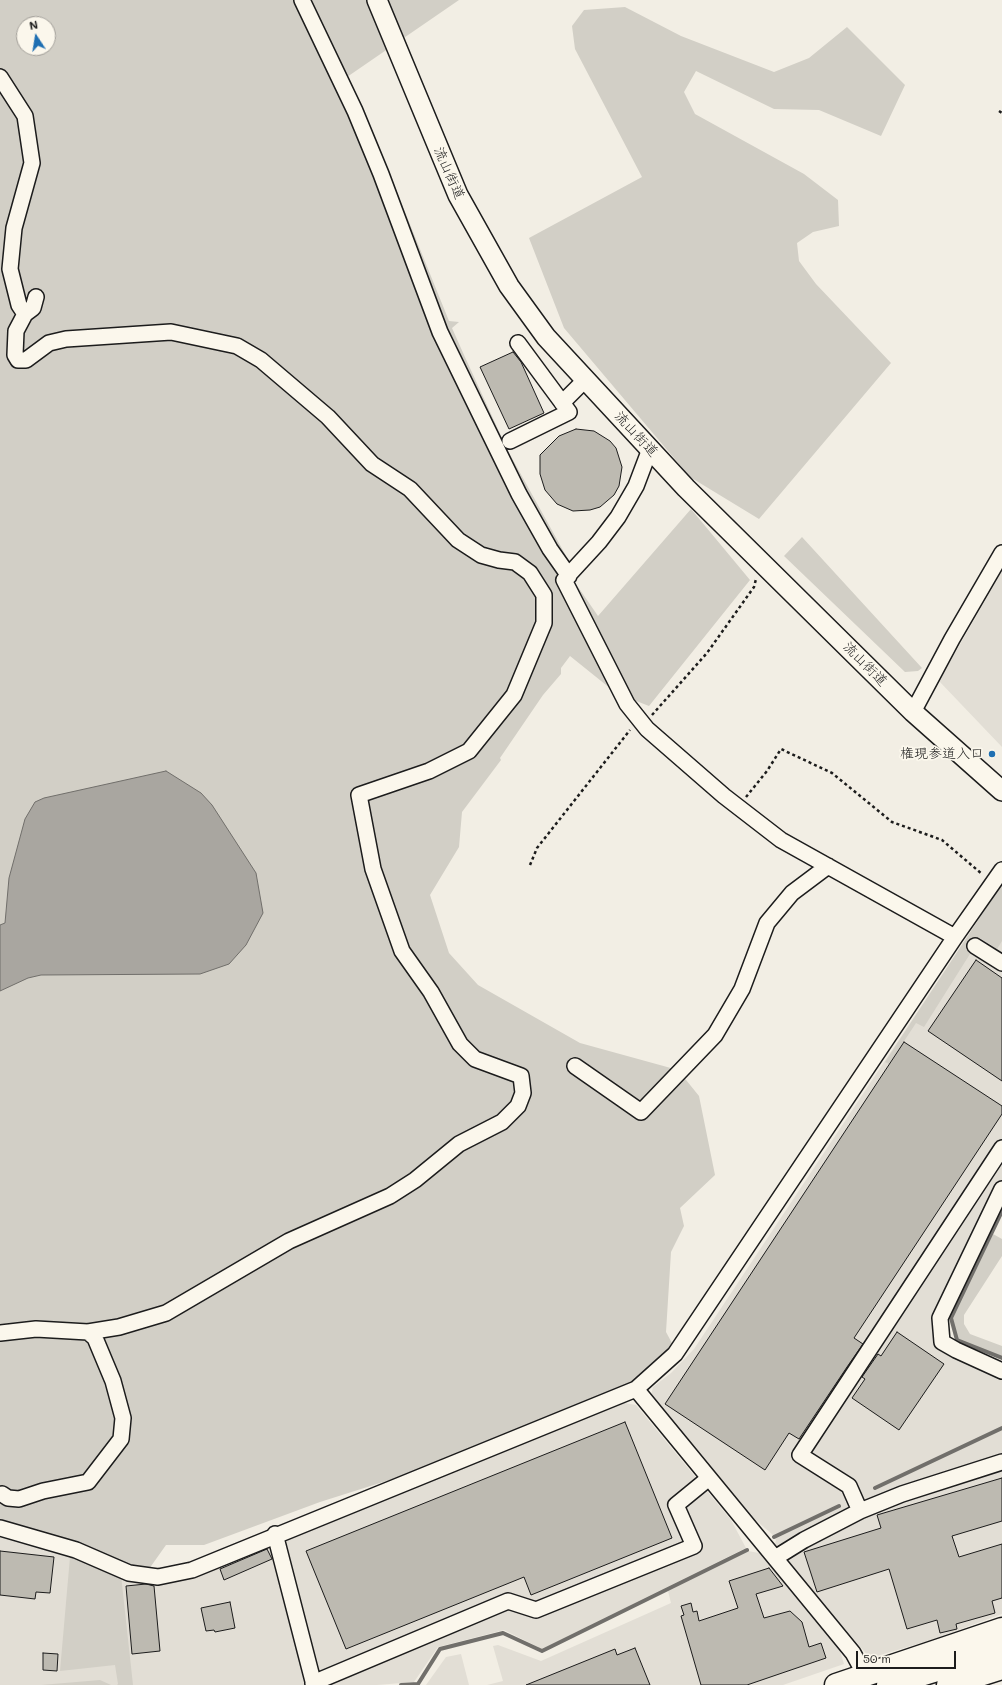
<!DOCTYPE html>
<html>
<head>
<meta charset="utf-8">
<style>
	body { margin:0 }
	#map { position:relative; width:1002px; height:1685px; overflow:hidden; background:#f2eee4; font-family:Mali,sans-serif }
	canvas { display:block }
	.north { position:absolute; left:16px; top:16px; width:40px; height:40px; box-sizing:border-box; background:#fbf7ec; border:1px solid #a29f99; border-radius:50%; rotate:348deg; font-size:11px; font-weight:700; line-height:16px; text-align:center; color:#1c1c1c }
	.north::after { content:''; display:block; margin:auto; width:14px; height:18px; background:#1f6fb2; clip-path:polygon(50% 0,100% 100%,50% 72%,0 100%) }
	.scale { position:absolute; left:856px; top:1651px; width:100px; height:18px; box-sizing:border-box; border:2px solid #1c1c1c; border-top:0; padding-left:5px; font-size:12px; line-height:14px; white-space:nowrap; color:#1c1c1c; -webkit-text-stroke:3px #fbf7ec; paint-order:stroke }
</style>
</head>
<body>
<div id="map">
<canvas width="1002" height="1685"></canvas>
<div class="north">N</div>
<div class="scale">50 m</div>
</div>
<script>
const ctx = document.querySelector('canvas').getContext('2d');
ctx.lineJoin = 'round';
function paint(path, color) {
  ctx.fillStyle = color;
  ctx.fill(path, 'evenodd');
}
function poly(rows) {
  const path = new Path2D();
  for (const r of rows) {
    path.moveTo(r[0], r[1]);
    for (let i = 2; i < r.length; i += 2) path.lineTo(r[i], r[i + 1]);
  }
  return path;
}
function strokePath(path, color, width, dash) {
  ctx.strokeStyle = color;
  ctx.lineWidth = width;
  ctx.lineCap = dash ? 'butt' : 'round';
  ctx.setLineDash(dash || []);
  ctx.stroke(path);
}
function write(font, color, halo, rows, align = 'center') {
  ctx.font = font + ' Mali,"Klee One",sans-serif';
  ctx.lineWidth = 3.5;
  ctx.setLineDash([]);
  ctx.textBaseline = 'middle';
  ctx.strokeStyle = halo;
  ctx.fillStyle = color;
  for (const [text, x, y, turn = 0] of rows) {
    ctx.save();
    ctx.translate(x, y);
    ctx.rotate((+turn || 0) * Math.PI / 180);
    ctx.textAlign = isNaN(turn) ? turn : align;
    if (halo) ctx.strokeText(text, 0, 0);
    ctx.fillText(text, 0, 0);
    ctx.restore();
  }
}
const built = poly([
	[1002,571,1002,747,939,681],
	[1002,884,1002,1182,933,1322,935,1348,1002,1377,1002,1614,928,1641,870,1658,774,1548,776,1540,773,1535,744,1510,651,1396,653,1387,671,1373,694,1349],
	[619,1402,636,1405,731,1520,746,1548,542,1649,504,1630,438,1647,414,1682,377,1685,323,1685,286,1543,291,1535],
	[0,1533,6,1533,139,1581,263,1545,271,1548,305,1685,0,1685],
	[748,1551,759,1553,840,1651,844,1664,783,1685,487,1685,503,1681,493,1646,498,1645,541,1661,671,1603,668,1591],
	[461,1654,469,1685,426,1685,446,1657]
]);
const green = poly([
	[0,0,459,0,347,77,374,135,449,321,459,322,452,328,464,355,508,451,570,563,565,568,598,616,691,509,750,580,649,706,616,693,570,656,561,668,561,674,543,695,500,758,501,760,462,812,459,847,430,895,449,953,478,985,580,1043,678,1070,699,1096,715,1175,680,1208,684,1226,671,1252,666,1332,673,1345,662,1354,657,1377,443,1463,320,1502,204,1545,166,1545,149,1569,128,1566,83,1546,31,1546,0,1535],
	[24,24,48,24,48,48,24,48],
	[625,7,681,36,774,72,809,58,847,27,905,85,881,136,819,110,774,109,696,71,684,92,695,114,804,174,838,200,839,226,813,232,797,243,799,261,816,284,891,363,759,519,690,477,564,328,529,238,642,177,575,49,572,26,584,10],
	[802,537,922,668,918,671,905,672,784,556],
	[1002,884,1002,941,997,949,980,938,924,1027,916,1023,889,1064,885,1062],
	[993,1234,1002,1239,1002,1256,964,1315,964,1324,970,1334,1002,1346,1002,1357,958,1340,952,1318],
	[70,1557,121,1575,133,1685,117,1685,118,1684,115,1665,60,1671],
	[100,1680,111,1685,41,1685]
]);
const water = poly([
	[166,771,201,793,212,805,256,873,263,913,246,945,229,964,200,974,41,975,28,978,0,991,0,925,5,923,9,878,25,819,35,802,44,798,166,771]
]);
const stream = poly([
	[1002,1211,951,1318,957,1340,1002,1358],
	[875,1488,1002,1428],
	[774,1537,839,1506],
	[401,1685,418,1684,440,1649,503,1633,542,1651,747,1550]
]);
const building = poly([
	[513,352,521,362,544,413,509,429,480,367,513,352],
	[576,429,594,431,610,441,616,448,622,467,619,486,614,495,600,507,590,510,573,511,557,504,545,490,540,474,540,455,559,436,576,429],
	[976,960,1002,978,1002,1081,928,1031,976,960],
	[904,1042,1002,1106,1002,1114,854,1338,863,1344,847,1367,799,1439,789,1433,765,1470,665,1404,904,1042],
	[897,1332,944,1364,899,1430,852,1398,865,1379,862,1377,878,1354,881,1356,897,1332],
	[625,1422,672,1538,531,1595,524,1577,346,1649,306,1551,625,1422],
	[1002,1478,1002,1521,952,1536,959,1557,1002,1544,1002,1598,992,1601,995,1613,956,1624,957,1629,940,1633,937,1620,907,1629,889,1569,817,1592,804,1552,881,1528,877,1515,1002,1478],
	[267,1549,272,1559,224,1580,220,1569,267,1549],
	[0,1551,54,1557,50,1593,36,1592,35,1599,0,1595,0,1551],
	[769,1568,783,1586,756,1594,764,1618,790,1611,802,1622,809,1647,821,1643,826,1658,747,1685,701,1685,681,1616,684,1615,681,1606,691,1603,693,1612,697,1611,699,1621,738,1608,729,1581,769,1568],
	[146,1584,154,1586,160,1651,132,1654,126,1586,146,1584],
	[230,1602,235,1628,215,1632,214,1630,206,1631,201,1608,230,1602],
	[635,1648,650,1685,526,1685,615,1649,617,1655,635,1648],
	[43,1653,58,1654,57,1671,43,1670,43,1653]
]);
const path = poly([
	[999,111,1002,113],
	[652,715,707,653,754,587,756,579],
	[746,797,767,771,781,749,832,773,892,822,942,840,982,874],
	[530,865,537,848,630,730]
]);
const minor = poly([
	[302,0,355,111,381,174,440,332,519,494,550,549,569,576],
	[0,77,25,116,32,163,14,228,10,269,19,305,25,314],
	[36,297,33,308,25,314,16,331,15,355,18,360,26,360,49,343,66,339,171,332,237,346,261,360,328,417,372,464,410,489,458,540,481,555,499,560,515,562,530,573,544,595,544,623,514,695,469,751,429,771,359,795,373,869,402,951,431,992,460,1044,475,1059,521,1076,523,1093,518,1106,502,1122,459,1144,415,1180,390,1196,289,1241,166,1313,119,1327,88,1332],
	[562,403,586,379],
	[510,441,569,412,518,343],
	[650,449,636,486,618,517,599,542,564,580,627,704,647,729,724,796,781,840,955,937],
	[913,712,952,639,1002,553],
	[975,946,1002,963],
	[575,1066,641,1112,715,1035,742,989,767,923,792,893,828,866],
	[1002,1189,940,1318,942,1342,956,1350,1002,1371],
	[0,1333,36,1329,88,1332,95,1338,113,1381,123,1418,121,1439,88,1482,43,1491,19,1499,8,1498,2,1494],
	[636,1389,853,1653,865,1675],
	[860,1511,902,1494,1002,1462],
	[0,1528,76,1550,129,1573,158,1577,192,1570,636,1389,675,1354,955,937,1002,870],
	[275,1534,314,1685],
	[775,1558,804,1540,860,1511,849,1486,800,1455,1002,1148],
	[313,1683,508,1601,536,1610,694,1546,676,1505,709,1478]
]);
const major = poly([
	[377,0,458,195,509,286,546,337,686,488,913,712,1002,791]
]);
const highway = poly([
	[836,1685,1002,1629],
	[888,1685,1002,1650],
	[948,1685,1002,1668]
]);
const markers = [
	[992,754,4,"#1f6fb2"]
];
const streetNames = [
	["流山街道",449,173,66],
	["流山街道",636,434,47],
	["流山街道",865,664,45]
];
const poiNames = [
	["権現参道入口",984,754]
];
paint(built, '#e2ded5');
paint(green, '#d2cfc6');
paint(water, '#a9a6a0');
strokePath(water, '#716f6b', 1);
strokePath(stream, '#716f6b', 4);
paint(building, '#bdbab1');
strokePath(building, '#1c1c1c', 1);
strokePath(minor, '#1c1c1c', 18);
strokePath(major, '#1c1c1c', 22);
strokePath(highway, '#1c1c1c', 25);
strokePath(path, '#1c1c1c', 2.5, [3, 3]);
strokePath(minor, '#fbf7ec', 15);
strokePath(major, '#fbf7ec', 19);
strokePath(highway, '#fbf7ec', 22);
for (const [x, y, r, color] of markers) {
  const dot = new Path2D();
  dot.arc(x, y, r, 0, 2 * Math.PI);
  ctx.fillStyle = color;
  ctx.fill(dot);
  strokePath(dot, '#fbf7ec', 1.5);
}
write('14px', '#1c1c1c', '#fbf7ec', streetNames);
write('14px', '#1c1c1c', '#fbf7ec', poiNames, 'right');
</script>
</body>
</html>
